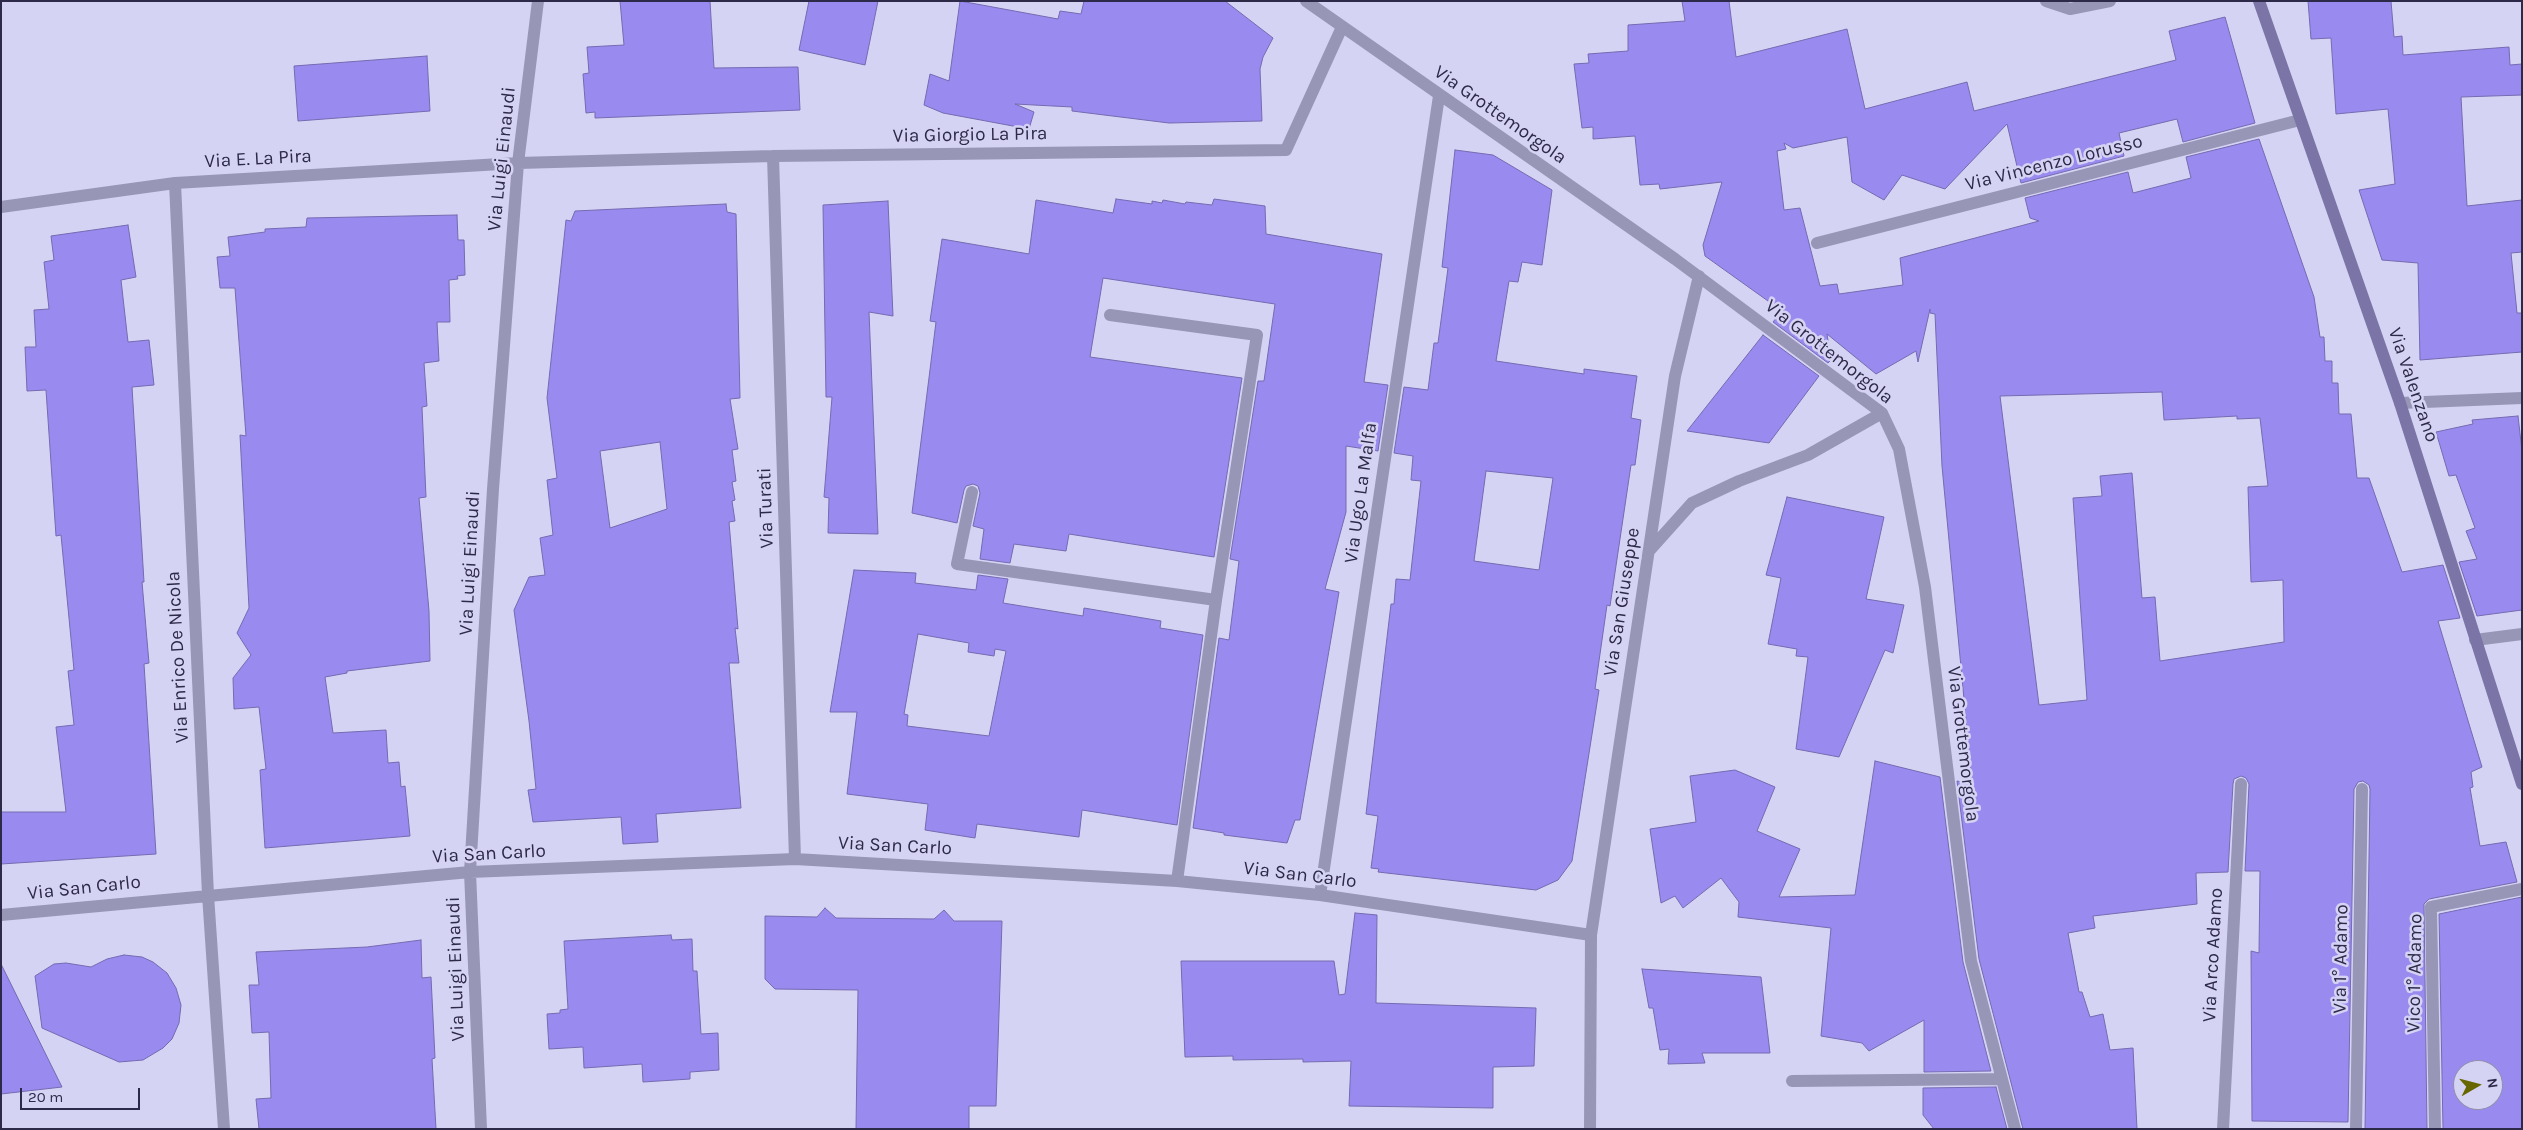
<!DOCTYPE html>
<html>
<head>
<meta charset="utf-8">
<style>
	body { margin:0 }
	#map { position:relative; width:2523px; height:1130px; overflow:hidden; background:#d5d3f3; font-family:Karla,sans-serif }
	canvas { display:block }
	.frame { position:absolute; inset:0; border:2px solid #2d2948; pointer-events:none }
	.north { position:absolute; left:2453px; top:1060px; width:50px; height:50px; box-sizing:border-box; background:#d5d3f3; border:1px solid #928faf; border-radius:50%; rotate:82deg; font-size:14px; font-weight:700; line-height:20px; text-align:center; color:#2d2948 }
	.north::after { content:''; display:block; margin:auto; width:18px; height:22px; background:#686600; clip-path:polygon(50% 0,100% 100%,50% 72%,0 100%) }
	.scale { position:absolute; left:20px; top:1088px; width:120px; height:22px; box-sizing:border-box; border:2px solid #2d2948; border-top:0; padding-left:6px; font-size:15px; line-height:18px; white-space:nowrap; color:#2d2948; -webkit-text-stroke:4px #d5d3f3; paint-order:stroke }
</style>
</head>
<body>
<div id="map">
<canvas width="2523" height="1130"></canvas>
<div class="frame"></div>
<div class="north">N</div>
<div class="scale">20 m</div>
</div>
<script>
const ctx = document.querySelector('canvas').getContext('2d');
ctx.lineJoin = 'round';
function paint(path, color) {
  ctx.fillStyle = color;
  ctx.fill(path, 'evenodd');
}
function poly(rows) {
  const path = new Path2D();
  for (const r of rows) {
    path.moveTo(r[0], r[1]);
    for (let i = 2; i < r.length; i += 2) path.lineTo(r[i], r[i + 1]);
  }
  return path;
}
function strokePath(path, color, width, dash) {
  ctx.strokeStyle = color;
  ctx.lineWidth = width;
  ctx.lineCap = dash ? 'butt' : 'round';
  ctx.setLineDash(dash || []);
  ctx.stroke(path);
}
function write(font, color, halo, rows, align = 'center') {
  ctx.font = font + ' Karla,sans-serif';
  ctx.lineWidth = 5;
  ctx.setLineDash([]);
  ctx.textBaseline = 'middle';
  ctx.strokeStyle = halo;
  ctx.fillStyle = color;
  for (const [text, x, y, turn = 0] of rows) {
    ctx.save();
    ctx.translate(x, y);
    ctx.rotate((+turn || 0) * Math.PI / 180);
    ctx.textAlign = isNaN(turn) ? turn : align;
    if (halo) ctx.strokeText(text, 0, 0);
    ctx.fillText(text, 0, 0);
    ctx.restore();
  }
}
const building = poly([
	[620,1,710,1,714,68,798,67,800,110,595,118,595,112,586,113,583,74,589,73,587,47,624,45,620,1],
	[809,1,878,1,865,65,799,50,809,1],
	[960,1,1058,19,1060,11,1081,14,1084,1,1225,1,1273,38,1263,57,1260,69,1262,121,1169,123,1072,111,1072,107,1015,104,1034,112,1029,129,943,113,924,105,930,74,949,81,960,1],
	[1682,1,1729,1,1736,57,1847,29,1865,109,1967,82,1974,111,2176,60,2169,31,2225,17,2255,123,2183,142,2177,119,2119,133,2124,156,2021,183,2007,124,1945,189,1902,175,1884,200,1852,182,1847,137,1793,148,1784,143,1786,149,1777,151,1784,210,1800,208,1820,286,1837,284,1839,294,1903,285,1900,258,2039,221,2030,218,2025,198,2128,172,2133,193,2191,178,2186,157,2259,139,2314,297,2320,337,2324,337,2325,361,2332,361,2332,383,2338,383,2339,414,2351,414,2357,478,2369,478,2402,572,2443,565,2460,618,2438,621,2482,767,2471,772,2473,787,2470,788,2480,846,2506,842,2517,882,2429,899,2424,904,2427,1129,2365,1129,2370,789,2369,785,2363,781,2358,782,2354,789,2348,1122,2252,1121,2251,951,2259,953,2260,871,2245,871,2249,784,2246,778,2241,776,2234,779,2233,784,2228,872,2196,873,2197,904,2093,916,2095,928,2068,933,2079,992,2082,992,2090,1017,2103,1014,2110,1050,2133,1048,2137,1129,2023,1129,1979,959,1957,781,1972,784,1942,466,1935,314,1930,313,1930,309,1918,362,1916,351,1876,374,1827,334,1831,360,1828,363,1773,322,1782,311,1705,256,1703,245,1722,182,1660,189,1659,184,1640,185,1635,136,1593,139,1593,127,1582,128,1574,64,1589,63,1588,54,1628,51,1628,25,1685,21,1682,1],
	[2162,392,2164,420,2237,416,2237,419,2260,418,2268,486,2248,487,2251,582,2283,580,2284,642,2160,661,2155,597,2142,598,2132,473,2100,476,2102,496,2073,498,2087,700,2039,705,2000,396,2162,392],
	[2308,1,2391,1,2394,37,2402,36,2403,55,2509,47,2510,65,2522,64,2522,95,2461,97,2467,206,2522,200,2522,252,2511,253,2517,313,2522,313,2522,352,2420,360,2418,263,2382,260,2359,190,2395,184,2388,109,2336,114,2331,38,2311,39,2308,1],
	[427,56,430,111,298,121,294,66,427,56],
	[1455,150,1493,155,1552,190,1542,265,1522,262,1518,282,1509,281,1496,361,1584,374,1584,369,1637,376,1631,418,1641,420,1635,465,1631,465,1610,606,1607,605,1595,689,1599,690,1572,861,1558,880,1536,890,1378,872,1379,869,1371,868,1378,816,1366,814,1391,604,1394,604,1396,579,1410,580,1421,481,1411,480,1413,456,1394,453,1404,387,1428,390,1434,343,1438,343,1448,268,1442,267,1455,150],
	[1486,471,1553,478,1539,570,1474,561,1486,471],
	[1116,199,1152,204,1152,201,1162,203,1163,200,1185,204,1186,202,1212,205,1214,199,1265,206,1266,234,1382,254,1364,382,1388,385,1378,451,1346,446,1346,512,1325,589,1339,592,1300,820,1295,820,1287,843,1224,835,1224,833,1193,828,1219,638,1229,640,1239,561,1230,559,1258,381,1264,381,1275,304,1103,278,1090,357,1242,378,1214,557,1069,534,1066,551,1014,544,1010,563,980,559,984,529,973,526,980,493,978,486,973,484,966,486,964,490,957,523,912,513,936,322,930,321,942,239,1029,254,1036,200,1113,213,1116,199],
	[888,201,893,316,869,312,878,534,828,533,829,498,824,497,832,397,826,397,823,205,888,201],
	[726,204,727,212,736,214,740,398,730,399,738,449,732,450,736,481,732,482,735,500,732,501,735,521,729,522,738,629,735,628,739,663,729,663,741,808,656,814,658,842,623,844,621,817,533,822,528,790,536,789,529,721,514,610,529,577,545,575,540,538,553,535,547,480,557,478,547,398,566,220,571,221,575,211,726,204],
	[660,442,667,509,610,528,600,451,660,442],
	[457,215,458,240,464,240,465,275,457,276,458,279,449,280,450,322,437,322,439,361,424,363,427,406,422,407,426,497,419,498,429,611,430,661,347,671,347,673,325,677,333,733,386,730,388,763,399,762,401,787,405,786,410,836,265,848,260,770,266,769,259,707,234,709,233,678,251,655,237,633,249,608,240,435,246,436,235,288,220,288,217,257,230,256,228,237,265,232,265,229,306,227,307,218,457,215],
	[128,225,136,277,121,280,128,342,149,340,154,385,132,387,144,582,142,582,149,663,144,664,156,854,1,864,1,812,66,812,56,727,74,725,68,671,74,670,61,535,56,536,46,390,27,391,25,347,36,347,34,310,49,309,44,262,54,260,51,236,128,225],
	[1763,335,1819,376,1769,443,1687,431,1763,335],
	[2518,416,2522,451,2522,610,2477,616,2459,562,2477,559,2466,531,2475,528,2456,475,2449,476,2436,432,2473,424,2472,420,2518,416],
	[1787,497,1884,517,1866,599,1904,605,1893,653,1885,650,1839,757,1796,749,1808,657,1796,656,1797,649,1768,644,1781,578,1766,575,1787,497],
	[854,570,916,573,915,583,976,590,978,575,1008,579,1003,603,1083,616,1084,608,1161,621,1160,628,1203,635,1177,825,1082,810,1079,837,977,824,975,838,925,830,928,804,847,794,857,712,830,712,854,570],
	[918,634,969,643,968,652,994,656,995,649,1006,651,989,736,907,726,908,715,904,714,918,634],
	[1875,761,1940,777,1963,962,1991,1071,1924,1072,1924,1020,1869,1051,1862,1043,1821,1036,1831,928,1738,917,1739,902,1721,878,1683,908,1675,896,1661,903,1650,829,1696,822,1690,776,1735,770,1775,787,1757,831,1800,849,1779,897,1855,895,1875,761],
	[2522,897,2522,1129,2443,1129,2439,914,2522,897],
	[2463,1070,2493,1070,2493,1100,2463,1100,2463,1070],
	[825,908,836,918,934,919,944,910,954,921,1002,921,996,1106,969,1106,969,1129,856,1129,858,990,775,989,765,979,765,916,817,917,825,908],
	[1355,913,1377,915,1376,1003,1536,1008,1534,1066,1493,1067,1493,1108,1349,1106,1351,1061,1303,1062,1303,1059,1233,1060,1233,1056,1185,1057,1181,961,1334,961,1339,995,1345,994,1355,913],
	[671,935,672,940,692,939,693,971,697,971,701,1034,718,1033,719,1070,690,1072,690,1079,643,1082,642,1064,584,1068,583,1047,549,1049,547,1014,560,1013,560,1010,568,1009,564,941,671,935],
	[421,940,422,978,431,977,435,1058,432,1059,436,1129,259,1129,256,1099,271,1098,269,1032,252,1033,249,985,259,985,256,952,367,947,421,940],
	[124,955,142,957,153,962,167,973,176,988,181,1005,179,1023,172,1039,163,1048,143,1060,119,1062,42,1028,35,976,54,964,66,963,91,967,107,959,124,955],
	[1,964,62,1087,1,1094,1,964],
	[1642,969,1761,977,1770,1053,1702,1053,1705,1063,1668,1064,1669,1049,1660,1050,1653,1008,1649,1008,1642,969],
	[1996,1087,2007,1129,1934,1129,1923,1115,1923,1088,1996,1087]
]);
const street = poly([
	[1306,1,1675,259,1882,413,1899,449,1925,587,1971,961,2015,1129],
	[2046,1,2070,9,2110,1],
	[773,156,795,859],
	[175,183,208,895,224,1129],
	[1,207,175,183,518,163,773,156,1286,150,1342,27],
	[1817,243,2300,120],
	[1110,315,1257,335,1216,600,1177,881],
	[2400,403,2522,398],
	[972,492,957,564,1216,600],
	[1649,551,1692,503,1739,481,1808,455,1882,413],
	[2475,640,2522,634],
	[1320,895,1439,96],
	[1,915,470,872,795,859,1177,881,1320,895,1591,935,1590,1129],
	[1591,935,1675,376,1699,276],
	[1792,1081,2002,1079],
	[481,1129,470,872,493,489,518,163,538,1],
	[2223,1129,2241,784],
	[2356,1129,2362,789],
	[2435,1129,2431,907,2522,889]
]);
const secondary = poly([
	[2259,1,2400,403,2522,784]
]);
const streetNames = [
	["Via Grottemorgola",1500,115,35],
	["Via Giorgio La Pira",970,135,-1],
	["Via E. La Pira",258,159,-3],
	["Via Luigi Einaudi",502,159,-84],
	["Via Vincenzo Lorusso",2054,163,-14],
	["Via Grottemorgola",1829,352,38],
	["Via Valenzano",2413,385,71],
	["Via Ugo La Malfa",1361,493,-82],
	["Via Turati",766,508,-92],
	["Via Luigi Einaudi",470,563,-87],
	["Via San Giuseppe",1622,602,-81],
	["Via Enrico De Nicola",178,657,-93],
	["Via Grottemorgola",1963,744,83],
	["Via San Carlo",895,846,3],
	["Via San Carlo",489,854,-3],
	["Via San Carlo",1300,875,7],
	["Via San Carlo",84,888,-6],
	["Via Arco Adamo",2213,955,-87],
	["Via 1° Adamo",2341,959,-89],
	["Via Luigi Einaudi",456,969,-92],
	["Vico 1° Adamo",2415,973,-89]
];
paint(building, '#998af0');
strokePath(building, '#746ab1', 1);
strokePath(street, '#9896b7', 12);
strokePath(secondary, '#7a75a6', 12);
write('19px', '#2d2948', '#d5d3f3', streetNames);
</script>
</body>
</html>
